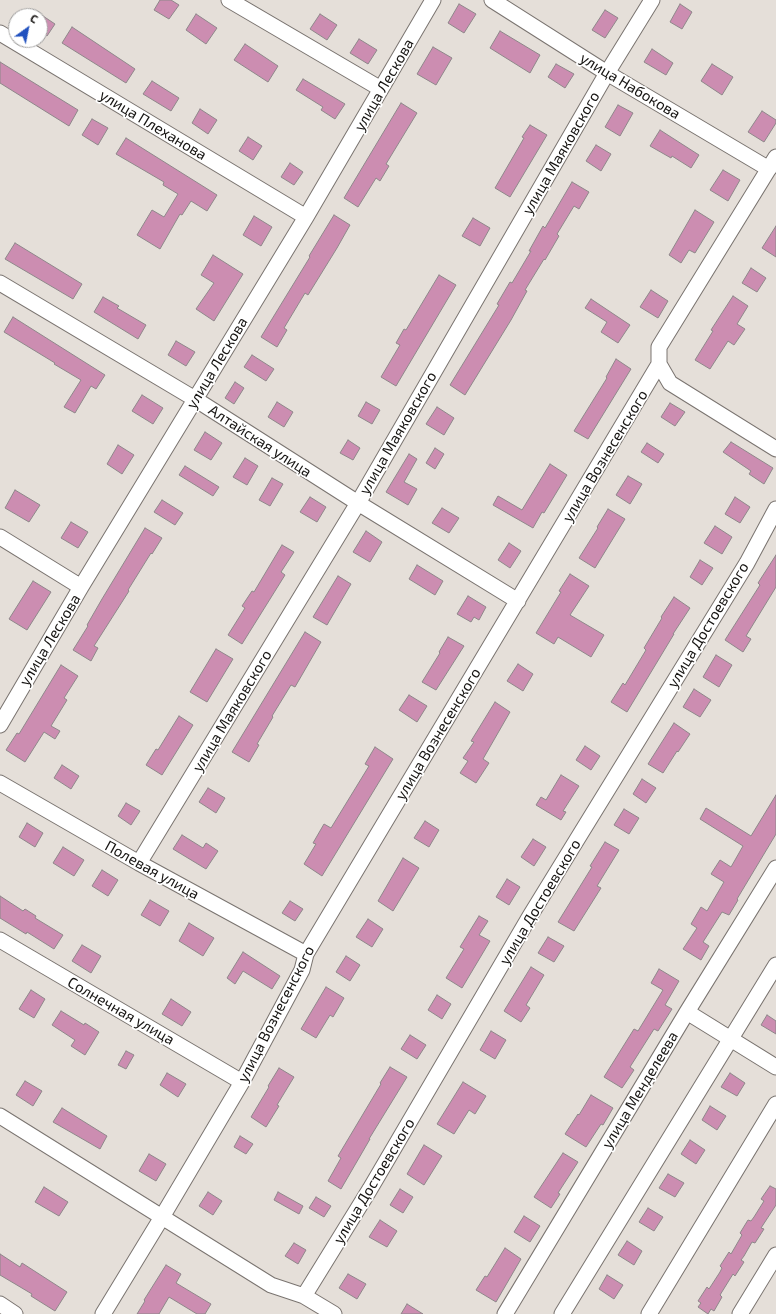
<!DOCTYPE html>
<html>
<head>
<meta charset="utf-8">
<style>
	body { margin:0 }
	#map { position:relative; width:776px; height:1314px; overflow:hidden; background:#e5dfd9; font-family:"Exo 2",sans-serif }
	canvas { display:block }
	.north { position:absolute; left:8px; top:8px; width:40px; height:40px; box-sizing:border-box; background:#fff; border:1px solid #a2a1a0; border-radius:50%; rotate:33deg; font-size:11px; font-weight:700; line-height:16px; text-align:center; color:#161412 }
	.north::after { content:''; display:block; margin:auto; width:14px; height:18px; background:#2151bf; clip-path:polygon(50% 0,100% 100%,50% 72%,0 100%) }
</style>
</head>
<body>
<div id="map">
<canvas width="776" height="1314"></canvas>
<div class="north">С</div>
</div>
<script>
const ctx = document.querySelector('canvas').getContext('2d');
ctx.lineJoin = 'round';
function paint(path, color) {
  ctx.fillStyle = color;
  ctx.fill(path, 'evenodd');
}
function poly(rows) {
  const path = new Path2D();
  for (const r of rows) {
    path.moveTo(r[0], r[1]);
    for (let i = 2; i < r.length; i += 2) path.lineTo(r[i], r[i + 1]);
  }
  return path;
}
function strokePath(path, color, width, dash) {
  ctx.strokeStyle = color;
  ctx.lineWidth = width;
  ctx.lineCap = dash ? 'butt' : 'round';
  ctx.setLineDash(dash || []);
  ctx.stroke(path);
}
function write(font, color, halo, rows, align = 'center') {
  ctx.font = font + ' "Exo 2",sans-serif';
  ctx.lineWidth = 3.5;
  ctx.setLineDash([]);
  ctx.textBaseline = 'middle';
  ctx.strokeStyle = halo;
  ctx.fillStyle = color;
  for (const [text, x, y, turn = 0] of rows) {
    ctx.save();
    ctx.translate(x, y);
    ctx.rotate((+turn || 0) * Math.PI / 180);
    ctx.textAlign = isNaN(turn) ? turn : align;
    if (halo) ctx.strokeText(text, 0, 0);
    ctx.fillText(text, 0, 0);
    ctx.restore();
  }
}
const building = poly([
	[160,0,171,0,179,5,169,19,154,10,160,0],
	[459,4,476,14,464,33,448,23,459,4],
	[680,4,692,12,682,29,670,22,680,4],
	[605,10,618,18,605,38,592,30,605,10],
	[40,14,55,24,47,36,40,31,40,14],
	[196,14,217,28,206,44,186,30,196,14],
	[320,14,337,25,327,40,310,29,320,14],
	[72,27,135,69,126,83,62,43,72,27],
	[500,31,540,55,530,73,490,48,500,31],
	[359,39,377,50,368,64,350,53,359,39],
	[245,44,278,66,268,82,234,60,245,44],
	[433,47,452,58,436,85,417,74,433,47],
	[652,49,673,63,666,75,644,62,652,49],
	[0,62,78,110,69,126,0,83,0,62],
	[556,64,574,74,565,88,548,77,556,64],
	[712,64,733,77,722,95,701,81,712,64],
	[303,79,345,104,335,119,321,110,323,107,296,90,303,79],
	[152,81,179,98,171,111,143,94,152,81],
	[401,103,417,113,386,164,389,166,380,181,376,178,358,207,344,198,401,103],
	[618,105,633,113,620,136,605,127,618,105],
	[200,109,217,120,208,134,192,123,200,109],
	[762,111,776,120,776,123,764,142,748,132,762,111],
	[92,119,108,128,98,145,82,135,92,119],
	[530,125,547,135,510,197,495,188,524,138,522,137,530,125],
	[660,130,699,155,691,168,672,156,671,158,650,146,660,130],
	[248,137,262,146,253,160,239,151,248,137],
	[126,138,217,195,207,211,191,201,182,215,180,214,160,249,137,235,152,210,164,217,178,194,163,185,164,182,116,154,126,138],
	[596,145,611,154,601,171,586,161,596,145],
	[290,163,303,172,294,185,281,177,290,163],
	[723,170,740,180,728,201,710,190,723,170],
	[572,182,589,192,579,209,574,206,557,234,559,236,545,260,544,259,525,290,527,291,511,320,465,395,450,385,499,305,497,304,510,282,512,283,531,251,529,251,543,226,545,228,572,182],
	[695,210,714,222,695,253,689,250,681,263,669,255,695,210],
	[334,215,350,225,337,248,308,295,305,293,284,328,287,330,277,347,261,337,310,257,309,256,334,215],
	[254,216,272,227,261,246,243,235,254,216],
	[473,218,490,228,480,246,462,236,473,218],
	[776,226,776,257,762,248,776,226],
	[15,243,82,284,73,299,5,259,15,243],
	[213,255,243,274,214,321,196,309,214,283,201,275,213,255],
	[751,268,766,278,757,292,742,283,751,268],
	[439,275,456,285,396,386,381,377,400,345,396,343,404,329,406,330,439,275],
	[651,290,668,301,658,318,640,307,651,290],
	[733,296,748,306,737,324,745,329,734,345,728,341,710,369,695,360,713,331,711,330,733,296],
	[103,297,119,306,117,308,146,325,138,339,94,312,103,297],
	[591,299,630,325,618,343,601,332,607,322,585,308,591,299],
	[13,317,105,375,96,389,91,386,75,413,64,407,81,380,54,364,55,363,4,332,13,317],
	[176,341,195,352,186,366,168,355,176,341],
	[252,355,274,369,266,381,244,367,252,355],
	[616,359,631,369,588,439,574,431,607,378,606,377,616,359],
	[235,382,244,388,234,404,225,398,235,382],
	[142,395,163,408,153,424,132,411,142,395],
	[277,402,293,412,284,427,268,417,277,402],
	[366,402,380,410,372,424,358,416,366,402],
	[670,403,685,412,675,426,661,417,670,403],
	[437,407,454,418,444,435,426,424,437,407],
	[205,432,222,443,211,460,194,450,205,432],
	[348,440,360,448,353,460,340,453,348,440],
	[731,442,773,468,764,484,749,474,751,471,723,452,731,442],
	[647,443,664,454,658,463,641,452,647,443],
	[118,445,134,455,122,474,107,464,118,445],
	[435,448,444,454,435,469,426,463,435,448],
	[409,454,417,459,404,482,417,489,408,505,386,492,409,454],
	[245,458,258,466,247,485,233,477,245,458],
	[550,464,567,475,544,513,542,512,533,528,493,505,498,496,522,510,550,464],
	[185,466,219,487,213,496,179,475,185,466],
	[628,476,642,484,630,504,616,495,628,476],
	[272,478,283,484,270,506,259,500,272,478],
	[15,490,40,505,29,522,5,508,15,490],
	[310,497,326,507,317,522,300,512,310,497],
	[735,497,750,507,740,523,725,514,735,497],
	[162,500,183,513,175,525,154,512,162,500],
	[442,508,459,518,449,533,432,523,442,508],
	[608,509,625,519,595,568,579,558,598,528,597,527,608,509],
	[71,522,88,532,78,548,61,538,71,522],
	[715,526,732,537,722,554,704,543,715,526],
	[145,528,162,538,152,554,151,553,128,590,129,591,94,646,98,648,91,661,73,650,88,626,87,625,102,599,145,528],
	[366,531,382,542,370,562,353,552,366,531],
	[509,543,521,551,510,568,498,560,509,543],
	[282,545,294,552,281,572,285,575,242,644,228,635,245,608,242,606,252,591,254,592,282,545],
	[776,555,776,587,746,636,751,639,743,652,725,640,760,585,758,583,776,555],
	[700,560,713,568,702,585,690,577,700,560],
	[417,565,443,581,435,595,409,579,417,565],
	[570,574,589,586,570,615,604,635,591,657,558,637,554,644,536,633,561,592,559,591,570,574],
	[338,576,351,584,327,625,313,617,338,576],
	[33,581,51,592,27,630,9,619,33,581],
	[468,596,486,607,479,620,474,617,471,622,457,614,468,596],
	[674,597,690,608,673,634,674,634,627,712,611,702,623,683,625,685,646,650,644,648,662,618,661,617,674,597],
	[305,632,321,642,295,687,291,685,272,716,273,717,257,744,259,745,249,762,232,752,305,632],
	[448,637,464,646,436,690,422,682,440,653,439,652,448,637],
	[216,649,233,659,207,702,190,692,216,649],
	[716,655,732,665,719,687,703,677,716,655],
	[518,664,533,674,523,691,507,681,518,664],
	[61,665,78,676,64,698,67,700,51,726,60,731,55,739,44,732,25,762,6,750,17,733,19,734,61,665],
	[694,689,711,700,700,717,683,707,694,689],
	[409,695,427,706,417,722,399,710,409,695],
	[495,702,510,712,483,759,489,763,476,783,460,773,468,761,463,758,474,742,471,741,495,702],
	[179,716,193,725,162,775,146,765,156,749,158,750,179,716],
	[674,723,690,734,678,752,677,751,663,773,648,764,674,723],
	[585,746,600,756,591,770,576,760,585,746],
	[375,747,393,759,322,876,304,864,316,844,313,843,324,824,331,828,369,766,365,764,375,747],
	[62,765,79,776,71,789,54,778,62,765],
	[561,775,579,786,563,811,566,812,561,820,536,805,541,797,546,800,561,775],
	[642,779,656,788,646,803,633,794,642,779],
	[208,788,225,798,216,813,199,802,208,788],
	[776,795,776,834,737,899,738,900,729,915,722,912,703,942,709,946,701,960,683,949,697,928,691,924,701,907,707,911,724,882,711,874,720,860,731,867,743,846,700,819,706,808,751,836,776,795],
	[126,803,140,811,131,825,118,816,126,803],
	[624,809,639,818,629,834,614,825,624,809],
	[425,821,439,830,429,847,414,838,425,821],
	[27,823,43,833,35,847,19,837,27,823],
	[182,835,203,848,206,843,218,851,206,869,173,849,182,835],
	[533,839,546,847,534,866,521,857,533,839],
	[605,842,619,850,597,886,601,888,574,931,558,922,592,867,590,866,605,842],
	[63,847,84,860,74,876,53,863,63,847],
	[403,858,419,868,393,911,378,901,403,858],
	[102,870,118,880,108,896,92,886,102,870],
	[507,879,520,887,509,905,496,897,507,879],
	[0,896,23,911,25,909,36,916,35,918,63,935,54,949,27,932,26,934,0,918,0,896],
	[150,900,169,911,160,926,141,915,150,900],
	[290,901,303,909,295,921,282,913,290,901],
	[479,916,488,921,479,935,490,941,462,988,446,978,464,949,460,947,479,916],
	[368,919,383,929,372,947,356,937,368,919],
	[189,923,214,938,203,956,179,941,189,923],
	[548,937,564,946,554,962,538,953,548,937],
	[82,945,101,956,91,973,72,961,82,945],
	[243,952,280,976,272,989,243,971,235,984,227,978,243,952],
	[346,956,360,965,350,981,336,972,346,956],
	[531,967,544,975,526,1005,530,1008,521,1022,504,1011,531,967],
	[659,969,679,981,665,1005,672,1009,658,1031,654,1029,630,1067,634,1070,622,1088,604,1077,634,1029,638,1031,663,990,651,983,659,969],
	[326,987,344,998,333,1017,330,1015,316,1038,301,1029,326,987],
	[31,990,45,999,34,1018,19,1009,31,990],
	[437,995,451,1004,442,1019,428,1010,437,995],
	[171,999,191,1012,182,1026,162,1014,171,999],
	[61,1011,84,1025,85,1023,99,1032,85,1055,71,1046,75,1040,52,1025,61,1011],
	[767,1015,776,1021,776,1034,761,1025,767,1015],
	[491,1031,506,1040,495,1059,480,1050,491,1031],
	[410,1035,426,1045,417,1059,401,1049,410,1035],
	[126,1051,134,1055,126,1069,118,1065,126,1051],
	[390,1067,407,1077,369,1139,370,1139,341,1189,328,1181,341,1158,338,1156,381,1084,380,1083,390,1067],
	[279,1068,294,1077,277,1105,279,1106,266,1127,251,1117,269,1087,268,1086,279,1068],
	[167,1073,186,1084,178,1097,160,1085,167,1073],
	[730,1073,745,1083,737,1096,721,1087,730,1073],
	[25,1081,42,1091,33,1106,16,1095,25,1081],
	[463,1082,486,1096,475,1114,469,1110,454,1134,437,1124,463,1082],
	[591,1095,613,1108,603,1125,601,1124,586,1147,565,1134,578,1114,579,1115,591,1095],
	[710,1106,726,1116,717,1130,702,1120,710,1106],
	[62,1108,107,1136,100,1149,53,1122,62,1108],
	[240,1136,253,1144,246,1154,234,1147,240,1136],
	[690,1140,705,1150,696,1164,681,1154,690,1140],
	[424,1145,442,1156,424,1185,407,1174,424,1145],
	[563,1153,578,1162,558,1193,560,1194,551,1208,534,1197,563,1153],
	[149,1154,166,1164,156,1181,139,1171,149,1154],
	[668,1174,684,1183,675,1197,659,1188,668,1174],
	[770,1186,776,1189,776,1205,761,1228,764,1229,755,1243,752,1242,744,1256,741,1260,744,1262,735,1276,733,1274,720,1295,722,1297,714,1311,711,1309,708,1314,698,1307,701,1303,698,1301,707,1287,709,1289,720,1272,722,1268,720,1266,729,1252,731,1254,742,1235,740,1233,748,1220,751,1221,754,1217,764,1201,761,1199,770,1186],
	[44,1187,68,1202,59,1216,35,1202,44,1187],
	[400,1189,413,1197,403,1213,390,1205,400,1189],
	[208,1192,222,1201,213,1215,199,1206,208,1192],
	[278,1192,303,1206,299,1214,274,1200,278,1192],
	[316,1197,331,1206,324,1217,309,1208,316,1197],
	[648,1208,663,1217,654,1231,639,1222,648,1208],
	[524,1216,540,1226,530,1242,514,1232,524,1216],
	[380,1220,397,1231,387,1247,369,1237,380,1220],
	[627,1241,642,1251,634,1265,618,1255,627,1241],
	[294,1243,306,1250,298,1264,285,1256,294,1243],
	[505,1248,521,1259,496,1302,476,1290,485,1276,487,1277,505,1248],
	[0,1254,20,1267,22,1263,67,1292,55,1311,31,1296,32,1294,0,1275,0,1254],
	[166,1265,181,1274,176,1283,211,1304,205,1314,197,1314,169,1297,159,1314,137,1314,145,1301,144,1300,166,1265],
	[348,1274,366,1284,357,1299,339,1288,348,1274],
	[607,1275,623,1285,614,1299,599,1289,607,1275],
	[407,1304,423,1314,401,1314,407,1304]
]);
const minor = poly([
	[229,0,381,89],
	[492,0,607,73,769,169],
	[0,33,306,217],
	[0,283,195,399,358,503,518,601],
	[659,364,670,383,776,449],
	[0,537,81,587],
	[0,725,81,587,306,217,433,0],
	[0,783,139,863,306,954],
	[139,863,358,503,607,73,652,0],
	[0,940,242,1082],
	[687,1012,776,1067],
	[0,1116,271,1285,304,1296,334,1314],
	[304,1296,370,1189,530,916,747,563,776,509],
	[0,1304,15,1314],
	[103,1314,162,1217,242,1082,302,970,306,954,659,364,659,347,776,157],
	[505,1314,687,1012,776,868],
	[562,1314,776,965],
	[649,1314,776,1104],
	[740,1314,776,1255]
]);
const streetNames = [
	["улица Лескова",384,85,-60],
	["улица Набокова",630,86,31],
	["улица Плеханова",153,125,31],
	["улица Маяковского",561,153,-60],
	["улица Лескова",217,363,-59],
	["улица Маяковского",398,433,-60],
	["Алтайская улица",260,441,33],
	["улица Вознесенского",605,456,-59],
	["улица Достоевского",708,625,-59],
	["улица Лескова",50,640,-59],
	["улица Маяковского",232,711,-59],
	["улица Вознесенского",438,734,-59],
	["Полевая улица",152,870,29],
	["улица Достоевского",540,902,-59],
	["Солнечная улица",121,1011,30],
	["улица Вознесенского",276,1014,-63],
	["улица Менделеева",640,1090,-59],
	["улица Достоевского",374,1181,-59]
];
paint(building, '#cc8db1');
strokePath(building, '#8e878a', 1);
strokePath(minor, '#7a7470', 17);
strokePath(minor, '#fff', 15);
write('15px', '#161412', '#fff', streetNames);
</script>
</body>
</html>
